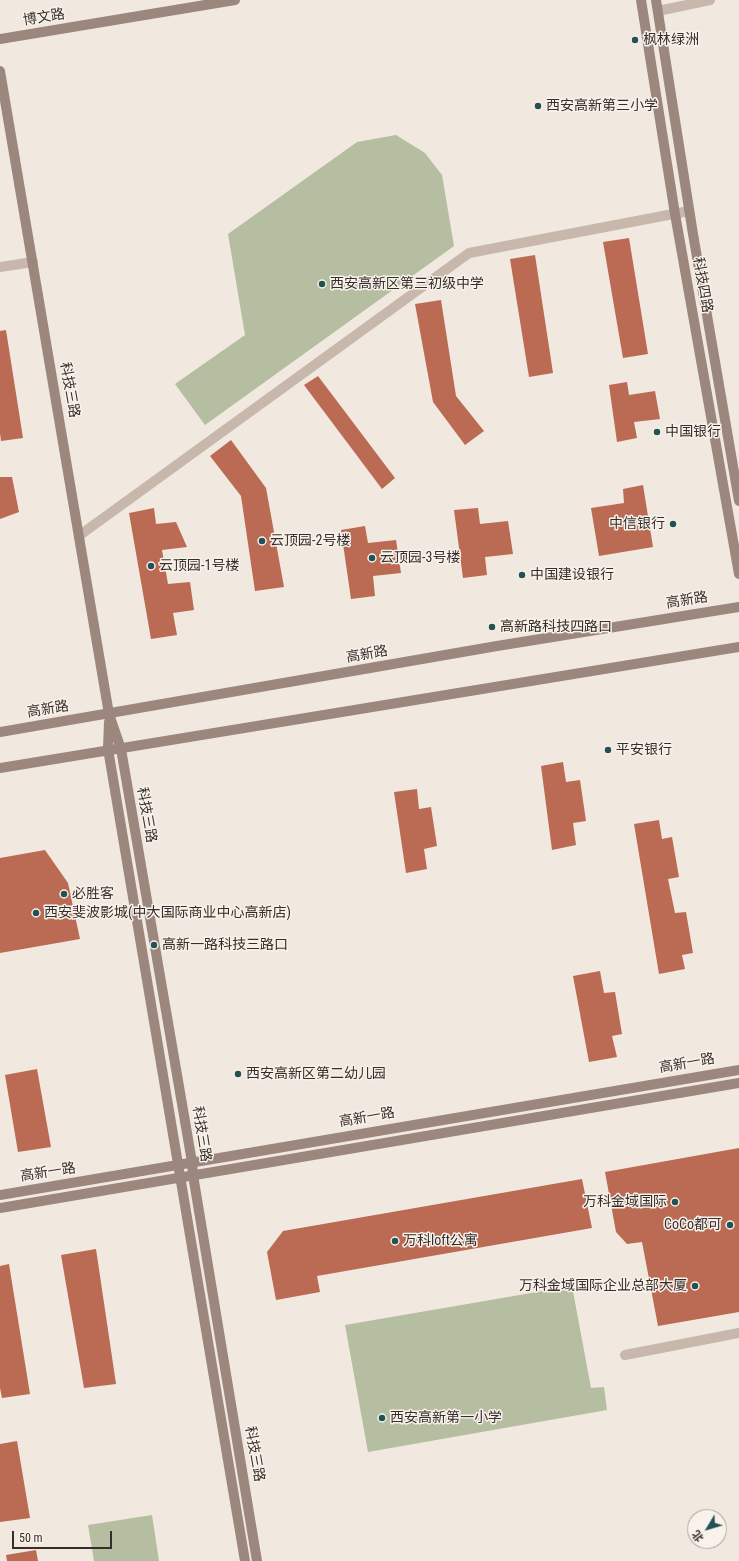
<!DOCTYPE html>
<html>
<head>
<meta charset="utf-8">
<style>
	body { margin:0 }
	#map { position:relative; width:739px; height:1561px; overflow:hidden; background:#f1e8df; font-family:"Roboto Condensed","Noto Sans SC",sans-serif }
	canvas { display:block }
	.north { position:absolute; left:687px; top:1509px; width:40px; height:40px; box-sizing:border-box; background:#f8f2eb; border:1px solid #aaa49e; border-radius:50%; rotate:232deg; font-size:11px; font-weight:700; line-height:16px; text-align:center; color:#362e2a }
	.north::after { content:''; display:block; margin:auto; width:14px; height:18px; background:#235254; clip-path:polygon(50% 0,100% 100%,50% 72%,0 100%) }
	.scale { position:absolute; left:12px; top:1531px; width:100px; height:18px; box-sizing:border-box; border:2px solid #362e2a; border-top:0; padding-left:5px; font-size:12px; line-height:14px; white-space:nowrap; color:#362e2a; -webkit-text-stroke:3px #f8f2eb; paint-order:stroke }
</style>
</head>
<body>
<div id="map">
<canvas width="739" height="1561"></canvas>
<div class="north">北</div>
<div class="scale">50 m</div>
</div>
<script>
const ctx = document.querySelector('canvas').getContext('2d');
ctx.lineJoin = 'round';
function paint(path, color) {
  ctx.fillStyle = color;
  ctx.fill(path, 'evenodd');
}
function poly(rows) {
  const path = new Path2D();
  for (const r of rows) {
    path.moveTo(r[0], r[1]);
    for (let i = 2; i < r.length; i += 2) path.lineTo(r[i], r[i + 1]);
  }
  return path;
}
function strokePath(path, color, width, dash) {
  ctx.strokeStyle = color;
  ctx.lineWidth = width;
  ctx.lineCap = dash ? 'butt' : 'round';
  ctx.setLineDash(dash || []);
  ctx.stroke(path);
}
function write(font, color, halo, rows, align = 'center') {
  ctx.font = font + ' "Roboto Condensed","Noto Sans SC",sans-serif';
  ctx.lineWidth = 3;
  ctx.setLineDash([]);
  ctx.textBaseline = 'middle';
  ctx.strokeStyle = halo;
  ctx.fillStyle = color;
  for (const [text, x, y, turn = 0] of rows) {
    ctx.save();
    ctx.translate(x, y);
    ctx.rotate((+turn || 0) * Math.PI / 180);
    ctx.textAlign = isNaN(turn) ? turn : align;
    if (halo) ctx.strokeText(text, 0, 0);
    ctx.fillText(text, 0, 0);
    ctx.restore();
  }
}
const green = poly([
	[396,135,425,153,442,175,454,246,205,425,175,384,245,335,228,234,357,142],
	[572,1286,591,1388,604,1387,607,1410,368,1452,345,1325],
	[152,1515,159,1561,94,1561,88,1525]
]);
const building = poly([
	[629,238,648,354,623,358,603,242],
	[535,255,553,373,529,377,510,259],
	[441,300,456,396,484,431,465,445,433,402,415,304],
	[6,330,23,438,1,441,0,433,0,331],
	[318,376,395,478,382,489,304,385],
	[627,382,629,395,655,391,660,419,634,422,637,438,617,442,609,385],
	[231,440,266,488,284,587,255,591,241,496,210,456],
	[0,477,12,477,19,512,0,519],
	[643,485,653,547,599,556,591,508,624,503,623,489],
	[154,508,156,524,176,522,187,547,162,550,168,584,190,582,194,610,173,613,177,635,151,639,129,513],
	[478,508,480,524,508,521,513,554,485,557,487,575,463,578,454,510],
	[365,526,368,543,396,540,401,573,373,576,375,596,351,599,341,530],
	[563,762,566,782,580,780,586,821,573,823,576,845,552,850,541,766],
	[417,789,419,809,431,807,437,846,424,849,427,869,406,873,394,792],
	[659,820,662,839,672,837,679,877,668,879,675,913,686,912,693,953,682,955,685,969,659,974,634,824],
	[45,850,68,883,80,939,0,953,0,858],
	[600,971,604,993,615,992,622,1034,612,1036,617,1057,589,1062,573,976],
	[37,1069,51,1147,18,1152,5,1075],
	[739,1148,739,1312,658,1326,642,1242,627,1244,616,1232,605,1172],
	[582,1179,592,1228,317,1276,320,1292,276,1300,267,1252,283,1231],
	[96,1249,116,1384,84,1388,61,1255],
	[9,1264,30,1394,2,1398,0,1388,0,1266],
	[17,1441,30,1518,0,1522,0,1444],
	[36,1550,38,1561,7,1561,6,1555]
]);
const street = poly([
	[658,11,710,0],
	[0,267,33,262],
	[80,535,469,253,689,211],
	[625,1355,739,1333]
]);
const secondary = poly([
	[641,0,675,214,739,574],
	[656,0,693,234,739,501],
	[0,39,235,0],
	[0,71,109,714,121,749,192,1162,193,1175,257,1561],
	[109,722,108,749,245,1561],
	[0,732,497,646,739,607],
	[0,768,739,647],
	[0,1195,739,1070],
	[0,1208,739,1083]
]);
const markers = [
	[635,40,4,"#235254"],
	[538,106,4,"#235254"],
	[322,284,4,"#235254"],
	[657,432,4,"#235254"],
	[673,524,4,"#235254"],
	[262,541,4,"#235254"],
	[372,558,4,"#235254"],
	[151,566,4,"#235254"],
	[522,575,4,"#235254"],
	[492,627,4,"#235254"],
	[608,750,4,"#235254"],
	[64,894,4,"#235254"],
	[36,913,4,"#235254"],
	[154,945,4,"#235254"],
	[238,1074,4,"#235254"],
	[675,1202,4,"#235254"],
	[730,1225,4,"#235254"],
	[395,1241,4,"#235254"],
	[695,1286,4,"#235254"],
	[382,1418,4,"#235254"]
];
const streetNames = [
	["博文路",44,18,-9],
	["科技四路",702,285,80],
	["科技三路",69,390,80],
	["高新路",687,601,-9],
	["高新路",367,655,-10],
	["高新路",48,710,-9],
	["科技三路",146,815,80],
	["高新一路",687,1064,-10],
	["高新一路",367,1118,-10],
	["科技三路",201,1134,81],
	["高新一路",48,1173,-9],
	["科技三路",254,1454,80]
];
const poiNames = [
	["枫林绿洲",643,40],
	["西安高新第三小学",546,106],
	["西安高新区第三初级中学",330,284],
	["中国银行",665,432],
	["中信银行",665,524,"right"],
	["云顶园-2号楼",270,541],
	["云顶园-3号楼",380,558],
	["云顶园-1号楼",159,566],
	["中国建设银行",530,575],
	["高新路科技四路口",500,627],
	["平安银行",616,750],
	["必胜客",72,894],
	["西安斐波影城(中大国际商业中心高新店)",44,913],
	["高新一路科技三路口",162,945],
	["西安高新区第二幼儿园",246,1074],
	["万科金域国际",667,1202,"right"],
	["CoCo都可",722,1225,"right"],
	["万科loft公寓",403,1241],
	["万科金域国际企业总部大厦",687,1286,"right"],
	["西安高新第一小学",390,1418]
];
paint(green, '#b5bea0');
paint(building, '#bb6a53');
strokePath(street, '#c8b8ac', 10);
strokePath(secondary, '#9b877d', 10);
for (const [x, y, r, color] of markers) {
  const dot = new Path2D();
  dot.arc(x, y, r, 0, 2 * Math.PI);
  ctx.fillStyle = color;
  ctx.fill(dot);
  strokePath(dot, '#f8f2eb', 1.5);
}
write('14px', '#362e2a', '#f8f2eb', streetNames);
write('14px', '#362e2a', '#f8f2eb', poiNames, 'left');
</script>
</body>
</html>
